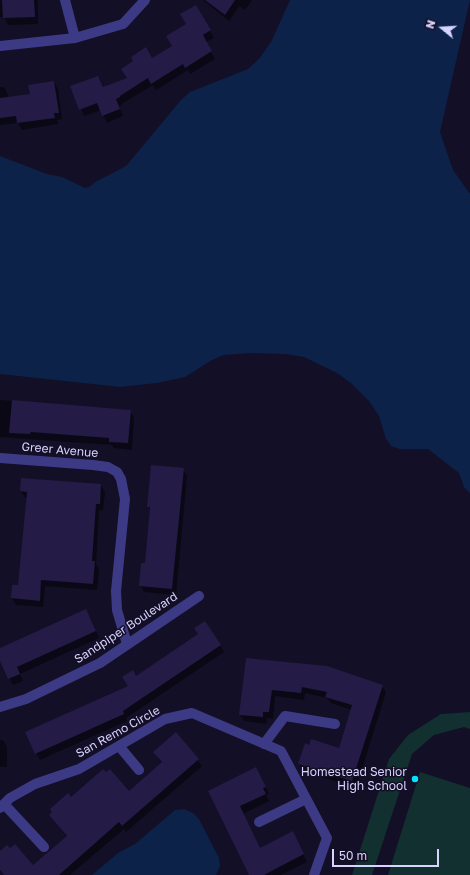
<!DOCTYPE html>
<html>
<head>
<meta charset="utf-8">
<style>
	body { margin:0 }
	#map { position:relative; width:470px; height:875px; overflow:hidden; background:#130f26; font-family:"Golos Text",sans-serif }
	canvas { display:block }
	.north { position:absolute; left:422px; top:8px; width:40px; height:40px; -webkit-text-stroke:3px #130f26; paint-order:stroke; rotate:288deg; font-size:11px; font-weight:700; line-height:16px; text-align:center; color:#d9d4ff }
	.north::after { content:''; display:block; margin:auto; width:14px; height:18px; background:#d9d4ff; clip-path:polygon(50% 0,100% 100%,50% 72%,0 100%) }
	.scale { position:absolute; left:332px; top:849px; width:107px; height:18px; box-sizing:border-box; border:2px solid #d9d4ff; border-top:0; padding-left:5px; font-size:12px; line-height:14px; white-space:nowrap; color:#d9d4ff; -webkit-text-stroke:3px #130f26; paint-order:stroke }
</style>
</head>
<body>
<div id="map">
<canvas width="470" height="875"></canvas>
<div class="north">N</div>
<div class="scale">50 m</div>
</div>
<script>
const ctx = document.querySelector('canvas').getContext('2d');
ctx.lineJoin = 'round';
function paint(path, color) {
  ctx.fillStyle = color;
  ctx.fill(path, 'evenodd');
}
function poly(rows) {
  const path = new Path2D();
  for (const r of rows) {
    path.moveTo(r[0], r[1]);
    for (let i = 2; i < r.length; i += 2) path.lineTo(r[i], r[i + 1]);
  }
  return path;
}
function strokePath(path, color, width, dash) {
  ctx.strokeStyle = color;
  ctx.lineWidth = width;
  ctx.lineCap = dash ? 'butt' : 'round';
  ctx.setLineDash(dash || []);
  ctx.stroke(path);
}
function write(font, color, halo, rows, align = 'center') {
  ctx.font = font + ' "Golos Text",sans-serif';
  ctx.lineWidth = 3;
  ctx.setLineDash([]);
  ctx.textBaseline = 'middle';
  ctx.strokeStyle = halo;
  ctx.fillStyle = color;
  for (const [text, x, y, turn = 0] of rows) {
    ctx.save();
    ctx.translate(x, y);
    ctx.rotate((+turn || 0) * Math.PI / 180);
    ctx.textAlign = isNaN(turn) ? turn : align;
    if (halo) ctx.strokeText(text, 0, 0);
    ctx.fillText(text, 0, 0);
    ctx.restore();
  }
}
const green = poly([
	[470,712,470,729,464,727,434,735,412,754,372,875,352,875,389,759,408,735,441,714],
	[420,772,470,788,470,875,388,875]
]);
const water = poly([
	[290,0,470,0,440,132,453,170,470,194,470,493,464,487,459,473,428,449,400,449,391,446,386,439,379,416,369,401,352,384,337,373,304,357,285,354,251,353,224,355,212,360,185,377,157,383,120,387,0,374,0,156,47,174,62,177,85,188,89,187,97,181,126,166,181,100,190,92,248,69,259,59,271,42],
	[184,809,193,813,199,819,219,858,220,866,216,875,92,875,118,853,135,844,175,810]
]);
const shadow = poly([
	[0,0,38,0,38,24,8,25,4,17,0,17],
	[203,0,252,0,245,10,239,6,229,21],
	[195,6,214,38,206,42,215,59,190,74,188,70,156,90,153,85,123,103,123,104,119,106,123,116,107,123,101,110,84,116,72,87,98,77,104,88,128,78,174,46],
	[54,82,58,89,62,119,57,120,58,124,22,130,18,123,0,125,0,87,4,87,9,98,31,95],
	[0,400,130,411,134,418,132,450,114,448,112,445,0,437],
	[183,469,187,476,176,595,144,592,140,585,146,565,151,511,148,506],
	[101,485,105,492,103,511,99,510,96,564,99,569,97,590,45,586,43,607,16,605,12,598,19,586,27,498,25,498,21,491],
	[90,617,99,638,20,674,23,681,13,685,0,658,0,649],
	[220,645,224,652,126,718,127,721,40,760,36,753,129,686,136,677],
	[247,659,382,686,386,692,356,788,303,771,299,764,310,746,339,749,352,710,331,703,327,698,305,693,304,700,275,696,273,719,267,718,266,724,244,721,240,715],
	[176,733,202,766,126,832,124,829,70,875,4,875,0,871,0,852,33,867,67,837,50,815,71,799,129,792,162,763,154,752],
	[0,740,3,740,7,747,7,767,0,767],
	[260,775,269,794,266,795,269,801,243,814,260,849,296,839,307,862,281,875,250,875,209,792]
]);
const building = poly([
	[2,0,34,0,35,17,3,18],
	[205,0,235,0,225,15],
	[196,5,211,30,203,35,212,51,185,68,183,64,151,84,148,78,120,96,120,97,116,99,120,109,102,116,97,103,79,110,70,86,98,76,103,87,127,78,121,69,133,61,131,57,146,47,152,58,172,46,166,36,186,24,180,14],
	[54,81,59,113,54,113,55,118,17,123,16,116,0,118,0,98,30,94,28,85],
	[12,400,131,410,128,443,109,442,109,438,31,432,30,434,9,433],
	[151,465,184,468,172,589,139,586,141,563,145,563,150,507,147,507],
	[21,478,101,484,100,504,96,504,92,561,95,561,93,584,41,580,40,601,11,598,12,585,18,585,27,492,20,491],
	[86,609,96,631,17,667,20,674,8,679,0,661,0,648],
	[205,621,221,645,123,711,124,714,35,754,25,732,128,686,122,677,133,670,136,676,198,634,194,628],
	[246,658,327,666,383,685,352,781,298,764,305,743,309,745,311,739,339,748,352,705,325,697,327,692,302,687,301,693,272,690,269,712,263,712,263,717,239,715],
	[176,732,199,759,122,826,119,822,59,875,4,875,0,870,0,851,7,845,10,848,15,844,33,865,67,836,49,815,52,812,50,809,68,793,71,797,103,769,106,772,110,769,129,791,162,762,153,752],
	[256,767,266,787,263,788,266,794,240,806,260,848,293,831,304,854,264,875,249,875,208,791]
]);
const minor = poly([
	[65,0,75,38,123,24,145,0],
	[0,46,75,38],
	[0,458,93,465,108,467,117,472,121,479,125,499,116,591,117,610,127,644],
	[0,707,26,699,100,663,199,596],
	[264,744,285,716,335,724],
	[119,746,139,770],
	[4,804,44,847],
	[0,808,10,798,35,784,79,769,165,719,192,713,281,751,327,838,314,875],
	[259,822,306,799]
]);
const markers = [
	[415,779,4,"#00e5ff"]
];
const streetNames = [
	["Greer Avenue",60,450,5],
	["Sandpiper Boulevard",126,628,-33],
	["San Remo Circle",118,732,-29]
];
const poiNames = [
	["Homestead Senior",407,772],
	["High School",407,786]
];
paint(green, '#12302f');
paint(water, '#0c2248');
paint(shadow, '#0007');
paint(building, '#241b47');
strokePath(minor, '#3d3a85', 10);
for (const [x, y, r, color] of markers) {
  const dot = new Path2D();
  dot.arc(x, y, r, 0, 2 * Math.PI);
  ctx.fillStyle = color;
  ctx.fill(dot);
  strokePath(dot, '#130f26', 1.5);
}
write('12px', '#d9d4ff', '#130f26', streetNames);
write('12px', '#d9d4ff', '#130f26', poiNames, 'right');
</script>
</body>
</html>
